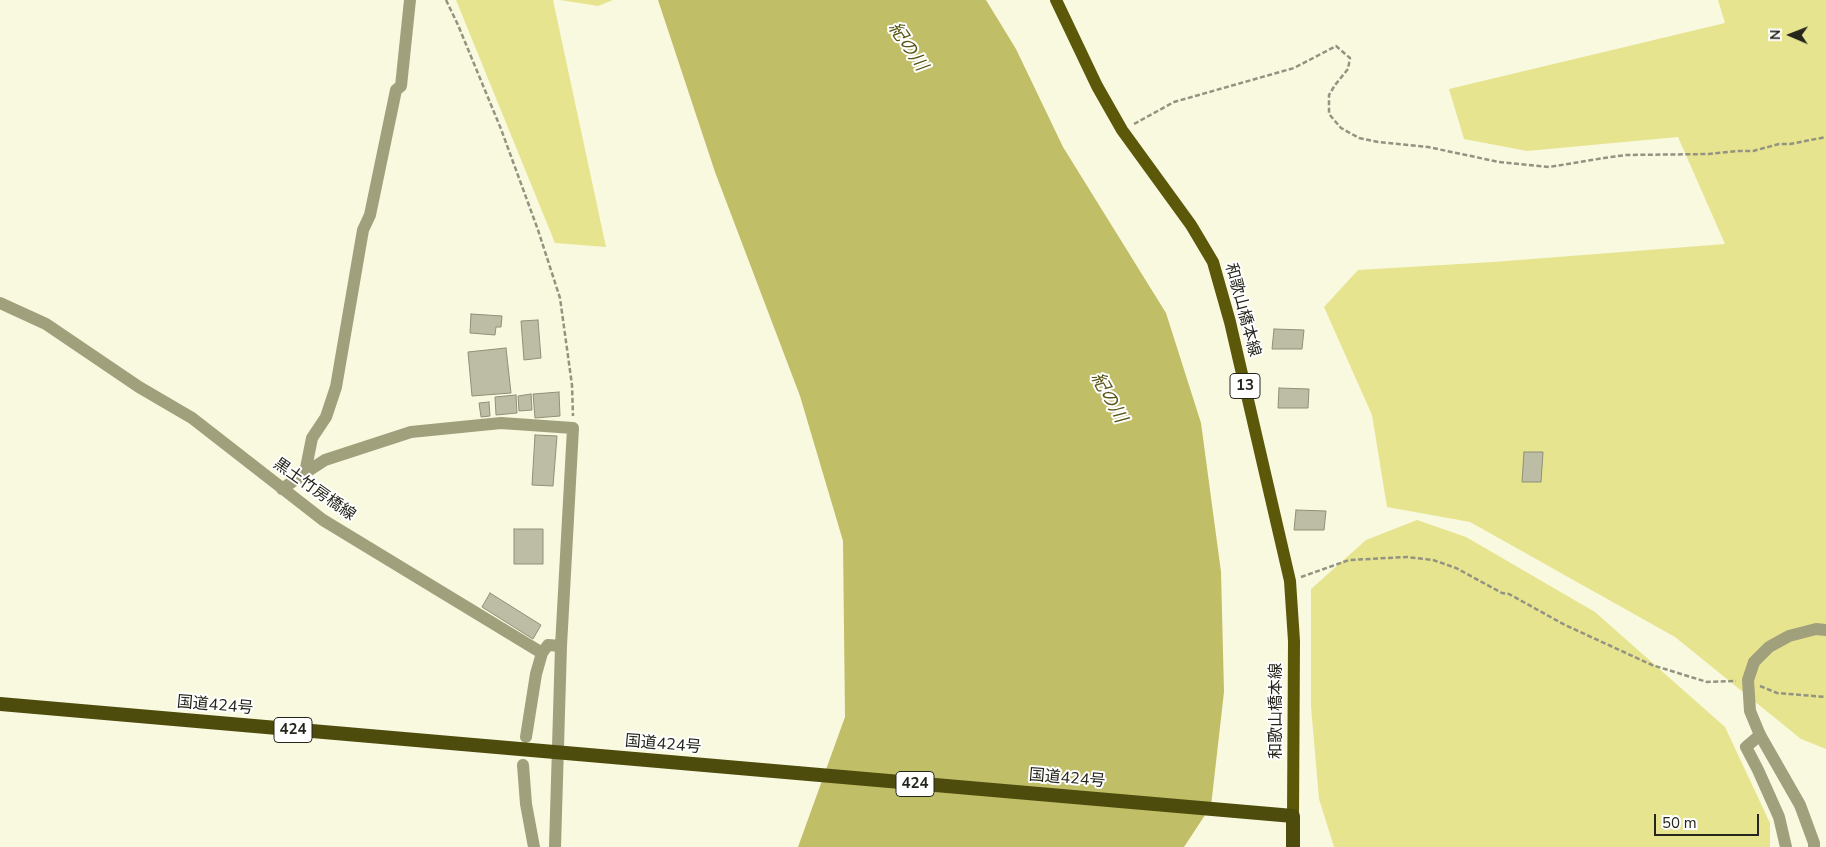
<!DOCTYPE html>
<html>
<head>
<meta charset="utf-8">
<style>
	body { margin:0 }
	#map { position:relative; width:1826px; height:847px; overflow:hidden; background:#f9f9e0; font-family:"Nunito Sans",sans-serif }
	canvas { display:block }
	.north { position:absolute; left:1766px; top:10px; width:50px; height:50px; -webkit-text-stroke:4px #fff; paint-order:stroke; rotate:271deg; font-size:14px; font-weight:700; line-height:20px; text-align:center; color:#25251c }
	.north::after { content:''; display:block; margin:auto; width:18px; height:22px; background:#25251c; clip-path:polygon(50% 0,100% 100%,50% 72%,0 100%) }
	.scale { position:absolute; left:1654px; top:814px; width:105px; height:22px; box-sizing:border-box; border:2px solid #25251c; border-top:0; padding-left:6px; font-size:15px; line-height:18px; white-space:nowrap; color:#25251c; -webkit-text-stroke:4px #fff; paint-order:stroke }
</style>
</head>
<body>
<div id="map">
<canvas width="1826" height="847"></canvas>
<div class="north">N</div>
<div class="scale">50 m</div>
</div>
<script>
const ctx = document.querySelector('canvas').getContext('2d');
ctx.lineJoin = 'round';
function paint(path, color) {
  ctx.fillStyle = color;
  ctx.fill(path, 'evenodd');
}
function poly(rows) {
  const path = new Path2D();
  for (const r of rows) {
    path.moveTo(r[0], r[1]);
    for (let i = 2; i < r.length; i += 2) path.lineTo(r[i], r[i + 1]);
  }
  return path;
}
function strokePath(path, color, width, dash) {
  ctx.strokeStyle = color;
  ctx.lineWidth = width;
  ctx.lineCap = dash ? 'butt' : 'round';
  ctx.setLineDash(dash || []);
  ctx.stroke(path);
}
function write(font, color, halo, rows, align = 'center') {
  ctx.font = font + ' "Nunito Sans","Noto Sans JP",sans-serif';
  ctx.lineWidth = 4;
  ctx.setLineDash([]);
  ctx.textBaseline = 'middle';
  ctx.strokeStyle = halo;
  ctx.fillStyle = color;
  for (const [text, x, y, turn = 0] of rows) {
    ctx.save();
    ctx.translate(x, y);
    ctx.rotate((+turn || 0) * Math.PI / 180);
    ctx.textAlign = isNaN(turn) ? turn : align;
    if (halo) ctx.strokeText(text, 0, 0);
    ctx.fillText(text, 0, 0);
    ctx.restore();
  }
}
const green = poly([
	[456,0,553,0,606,247,555,243],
	[560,0,613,0,598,6],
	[1718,0,1826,0,1826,749,1801,739,1675,637,1470,522,1387,507,1372,415,1324,307,1358,270,1493,262,1725,244,1678,137,1527,151,1464,139,1449,89,1725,23],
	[1417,520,1466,537,1595,612,1725,727,1770,823,1770,847,1334,847,1319,799,1311,707,1311,589,1366,540]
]);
const water = poly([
	[658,0,986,0,1016,49,1063,147,1166,313,1201,423,1221,572,1224,692,1211,806,1184,847,798,847,845,717,843,541,800,396,715,172]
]);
const building = poly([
	[471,314,502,316,501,327,496,327,495,335,470,333,471,314],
	[538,320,541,358,524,360,521,321,538,320],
	[1274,329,1304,330,1302,349,1272,349,1274,329],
	[506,348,511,393,472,396,468,352,506,348],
	[1279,388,1309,389,1308,408,1278,408,1279,388],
	[559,392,560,416,535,418,533,394,559,392],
	[531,394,532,410,519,411,518,396,531,394],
	[516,395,517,413,496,415,495,397,516,395],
	[489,402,490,416,481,417,479,403,489,402],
	[535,435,557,436,553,486,532,485,535,435],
	[1524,452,1543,452,1541,482,1522,482,1524,452],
	[1296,510,1326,511,1324,530,1294,530,1296,510],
	[514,529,543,529,543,564,514,564,514,529],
	[490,593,541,625,533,639,482,607,490,593]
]);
const path = poly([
	[446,0,458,25,501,129,538,230,560,298,572,385,573,416],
	[1134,124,1174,102,1294,68,1336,46,1350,58,1348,69,1335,85,1329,95,1329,114,1341,128,1359,138,1378,142,1428,147,1499,162,1549,167,1604,158,1626,155,1709,154,1738,151,1753,151,1779,144,1790,144,1826,137],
	[1301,577,1349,560,1407,557,1433,560,1456,568,1502,593,1509,594,1565,625,1652,665,1707,682,1736,681],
	[1760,686,1777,693,1826,697]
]);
const minor = poly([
	[0,303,46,324,139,387,192,418,323,520,542,653],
	[305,473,325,460,411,432,501,423,573,428,561,646,548,645,542,653,536,674,526,737],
	[282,489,305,473,312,438,326,417,336,387,363,230,370,215,396,90,401,86,410,0],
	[1760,735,1746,747,1758,770,1779,817,1786,847],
	[523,765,526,804,534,847]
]);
const tertiary = poly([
	[555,847,561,646],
	[1814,847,1814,843,1800,805,1760,735,1750,711,1748,680,1754,662,1769,647,1789,636,1816,629,1826,630]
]);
const primary = poly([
	[1056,0,1097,86,1122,130,1191,225,1213,262,1230,322,1290,581,1294,641,1293,816]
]);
const trunk = poly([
	[0,704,1293,816,1293,847]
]);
const shields = [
	[1245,386,30],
	[293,730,38],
	[915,784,38]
];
const shieldNames = [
	["13",1245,386],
	["424",293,730],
	["424",915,784]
];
const streetNames = [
	["和歌山橋本線",1242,310,75],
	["黒土竹房橋線",314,490,35],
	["国道424号",215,706,5],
	["和歌山橋本線",1277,711,-90],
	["国道424号",663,745,5],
	["国道424号",1067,779,5]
];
const waterNames = [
	["紀の川",907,47,56],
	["紀の川",1108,398,61]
];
paint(green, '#e7e490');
paint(water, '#c1be68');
paint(building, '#bdbda5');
strokePath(building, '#909079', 1);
strokePath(path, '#939381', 2.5, [5, 2.5]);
strokePath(minor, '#a1a07d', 12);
strokePath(tertiary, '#a1a07d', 12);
strokePath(primary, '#5c580a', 12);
strokePath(trunk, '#4e4c0d', 14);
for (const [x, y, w] of shields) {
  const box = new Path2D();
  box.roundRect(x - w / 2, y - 12.5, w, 25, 4);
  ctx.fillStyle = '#fff';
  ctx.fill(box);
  strokePath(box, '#25251c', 1);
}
write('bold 15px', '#25251c', null, shieldNames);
write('16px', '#25251c', '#fff', streetNames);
write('italic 18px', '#585616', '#fff', waterNames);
</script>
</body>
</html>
